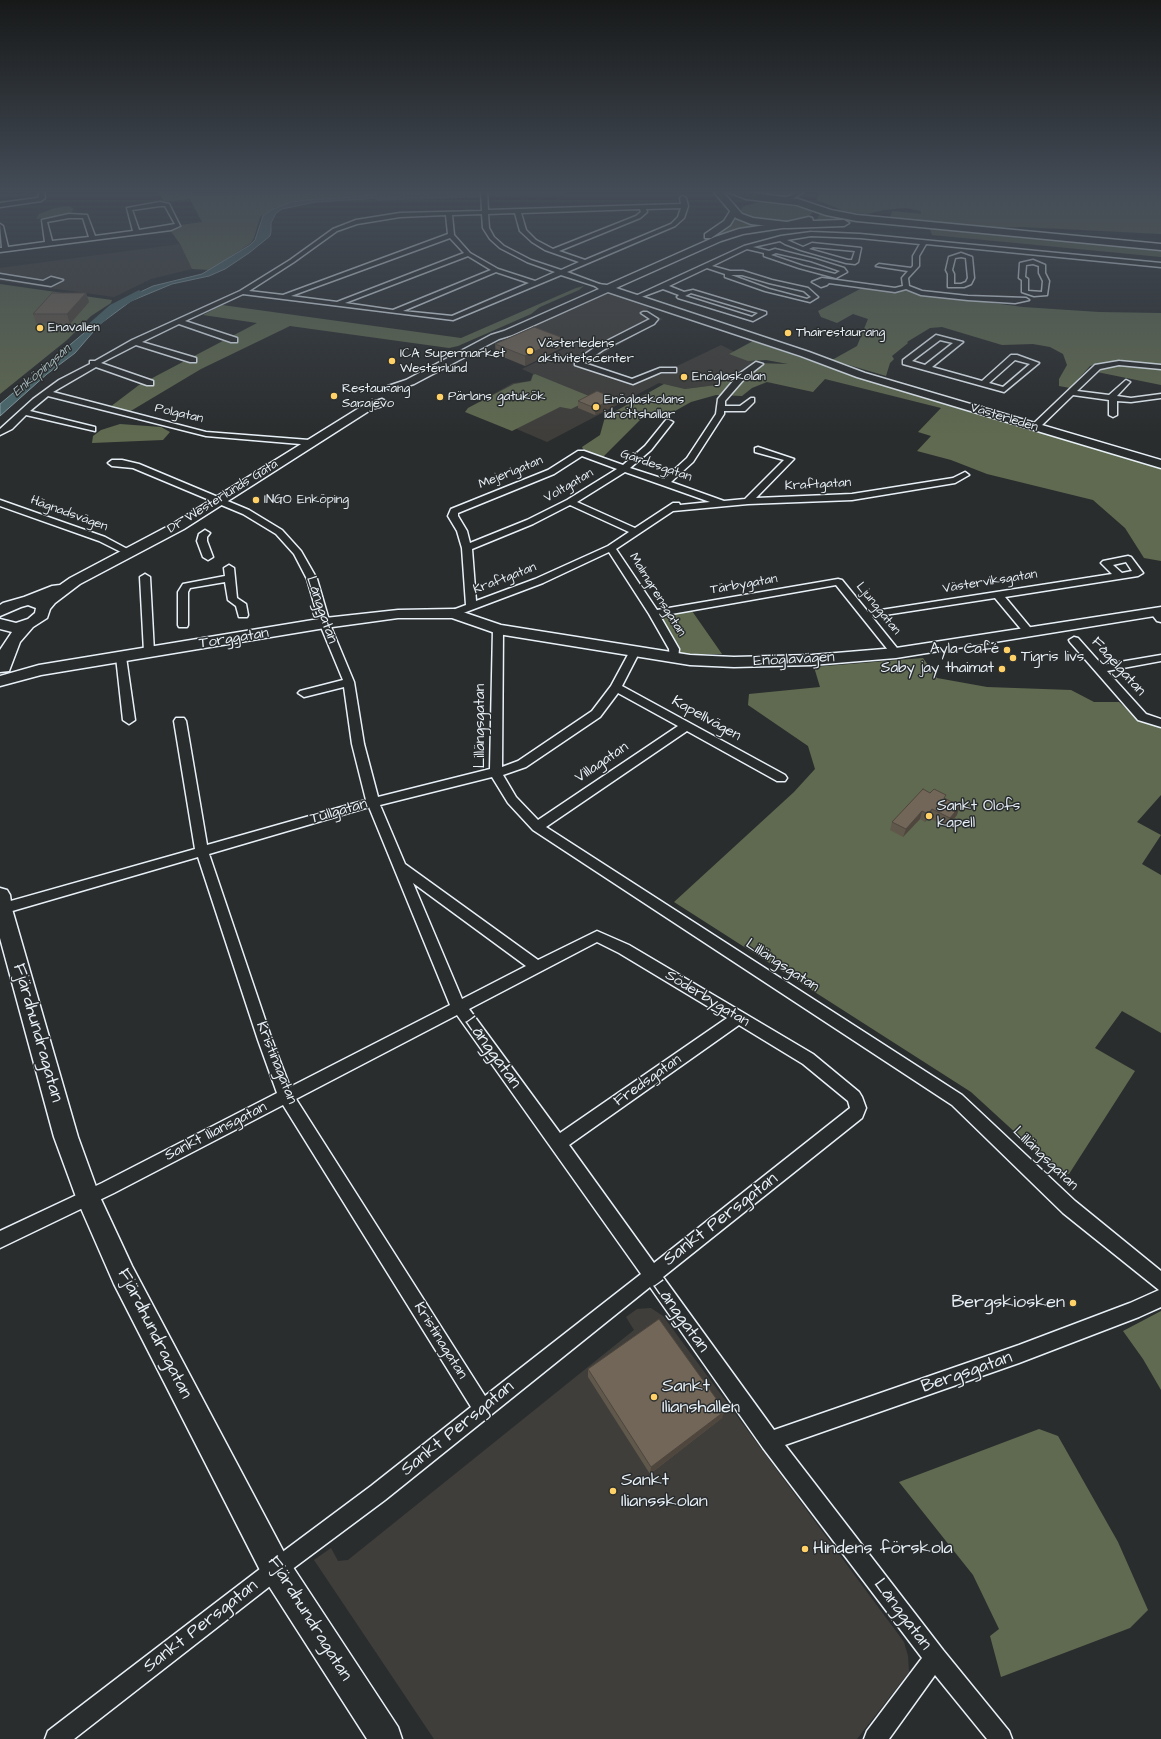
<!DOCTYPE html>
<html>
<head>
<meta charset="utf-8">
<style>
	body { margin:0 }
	canvas { display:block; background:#2a2d2e }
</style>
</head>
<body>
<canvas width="1161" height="1739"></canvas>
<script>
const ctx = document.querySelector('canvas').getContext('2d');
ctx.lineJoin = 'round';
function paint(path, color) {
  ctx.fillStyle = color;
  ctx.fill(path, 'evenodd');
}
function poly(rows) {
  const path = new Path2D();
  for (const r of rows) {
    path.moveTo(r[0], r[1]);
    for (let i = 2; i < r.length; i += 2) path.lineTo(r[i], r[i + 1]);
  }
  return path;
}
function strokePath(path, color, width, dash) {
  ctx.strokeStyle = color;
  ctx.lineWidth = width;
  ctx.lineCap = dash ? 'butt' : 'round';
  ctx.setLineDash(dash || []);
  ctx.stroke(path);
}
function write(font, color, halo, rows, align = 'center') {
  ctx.font = font + ' "Architects Daughter",sans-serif';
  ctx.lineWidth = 3;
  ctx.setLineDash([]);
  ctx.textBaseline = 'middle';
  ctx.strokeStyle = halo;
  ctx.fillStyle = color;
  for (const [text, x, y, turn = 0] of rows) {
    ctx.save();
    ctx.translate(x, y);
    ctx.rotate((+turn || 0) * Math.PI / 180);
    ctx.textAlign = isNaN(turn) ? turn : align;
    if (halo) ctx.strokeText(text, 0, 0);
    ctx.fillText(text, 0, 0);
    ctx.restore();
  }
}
const built = poly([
	[180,244,192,269,151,279,114,297,0,281,0,268],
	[606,294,615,296,650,308,640,313,644,311,663,319,589,362,631,380,662,366,673,368,721,345,755,362,716,385,685,389,659,383,547,442,468,408,513,383,530,381,533,374,522,369,568,347,523,330],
	[651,1308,663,1316,904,1642,908,1656,909,1672,857,1739,434,1739,314,1560,331,1548,338,1561,348,1560,634,1330,626,1317,637,1309]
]);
const green = poly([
	[158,191,195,191,194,193,479,191,479,193,324,199,276,207,260,217,254,238,251,243,210,270,192,269,180,244,170,230,179,228,180,225,202,222,190,199,164,202],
	[738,191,798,191,788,196,779,197],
	[818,191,1161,191,1161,234,1022,227,990,228,890,219,892,211,921,214,921,211,905,208,884,210,866,214,844,211,817,200],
	[762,201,784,201,810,209,812,213,808,217,794,222,773,223,744,216,739,212,744,206],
	[69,206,74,209,68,215,36,219,39,214,55,208],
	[821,212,878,222,809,223,817,219],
	[736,218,767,226,745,229,633,274,712,238,731,225],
	[930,229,1161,250,1161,257,932,235],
	[0,284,112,300,111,303,91,316,67,340,0,394],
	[584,286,579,290,540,307,531,314,458,346,449,348,290,326,201,369,129,412,110,407,139,385,257,323,203,315,222,305,461,338,576,288],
	[864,287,894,291,922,290,984,297,985,302,1023,307,1099,312,1161,313,1161,365,1112,361,1100,363,1090,366,1070,388,1059,386,1059,379,1067,365,1063,354,1050,347,1033,344,1002,345,942,327,930,328,907,342,908,343,892,356,894,359,890,363,886,376,832,360,857,346,868,319,853,314,837,323,821,317,818,311],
	[753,341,822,365,1161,465,1161,561,1144,558,1125,528,1093,500,987,474,951,460,917,451,931,436,918,432,941,408,825,379,813,392,767,382,752,388,742,396,716,395,691,402,675,411,648,412,603,457,584,451,582,447,600,435,605,417,664,384,685,389,716,385,755,363,788,364,766,360,748,361,729,354],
	[1117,365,1161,368,1161,385,1097,372,1107,367],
	[535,374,594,398,571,409,560,407,512,431,465,412,468,408,514,384,531,381,533,375],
	[120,424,161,427,170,432,163,440,92,443,93,436,101,430],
	[692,611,722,654,681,654,661,616],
	[923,658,937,678,987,687,1071,690,1094,702,1119,702,1140,721,1161,728,1161,795,1137,822,1161,835,1142,864,1161,875,1161,1033,1122,1011,1095,1048,1135,1071,1069,1174,1053,1173,1042,1157,971,1092,674,902,794,792,815,769,808,746,748,705,749,694,820,687,814,667],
	[1161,1311,1161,1390,1143,1359,1123,1331],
	[1039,1429,1058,1436,1118,1542,1148,1610,1130,1628,1001,1677,990,1636,999,1629,973,1575,899,1482]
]);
const water = poly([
	[476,193,477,195,430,195,316,202,282,209,276,213,271,223,271,232,270,236,249,253,225,269,209,276,172,284,131,301,100,324,75,353,47,374,0,416,0,404,123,300,153,286,202,274,250,245,255,240,263,216,271,210,291,202,306,200,398,194,476,193]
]);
const river = poly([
	[482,191,567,191,563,194,378,201,373,198,378,195,482,191],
	[139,290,144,293,143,295,118,309,93,331,85,331,83,329,85,327,110,305,139,290]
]);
const street = poly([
	[38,191,44,191,45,198,41,201,0,207,0,203,37,198,39,197,38,191],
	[481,191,487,191,488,210,681,204,680,198,683,196,686,198,688,206,684,218,675,226,567,272,602,285,602,287,598,287,561,275,453,320,243,294,185,321,237,338,237,342,231,342,179,324,142,342,196,358,196,362,190,362,136,345,101,363,153,381,153,385,147,385,96,367,53,392,206,432,309,440,313,443,312,445,206,436,48,396,30,411,95,427,95,431,26,415,12,429,0,435,0,429,33,399,59,380,90,364,90,361,95,361,132,340,240,291,290,260,333,229,356,220,400,213,482,211,481,191],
	[681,208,678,217,671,224,585,260,559,251,640,218,647,212,646,209,681,208],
	[640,209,641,212,636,216,553,249,536,240,526,230,521,213,640,209],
	[515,213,520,231,532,242,545,250,579,262,561,270,531,260,504,246,494,237,489,228,488,214,515,213],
	[482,214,483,228,490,239,500,248,527,262,555,272,535,281,498,269,470,253,454,235,452,215,482,214],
	[446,215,448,234,283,295,249,291,294,262,337,231,357,224,400,217,446,215],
	[450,238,464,253,337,302,291,296,450,238],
	[468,256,491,270,393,310,345,303,468,256],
	[496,272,529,283,452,316,403,311,496,272],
	[797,191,805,191,794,198,779,201,776,199,790,196,797,191],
	[160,202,169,204,180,226,171,230,0,252,0,248,2,248,0,224,3,226,8,247,45,242,42,220,69,214,87,215,95,236,133,231,127,208,160,202],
	[160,206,165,206,175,224,139,230,132,210,160,206],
	[69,218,83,218,89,237,52,241,47,222,69,218],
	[811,232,860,234,1161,263,1161,267,926,244,919,256,919,266,908,278,909,286,922,291,968,296,1026,298,1029,300,1015,303,968,300,921,295,906,289,895,292,829,283,827,285,821,287,812,282,822,278,895,288,903,286,902,278,908,271,876,266,879,264,911,268,913,266,913,256,920,244,860,238,811,236,787,240,803,247,812,243,861,248,858,262,855,264,846,263,801,250,785,244,780,241,753,247,769,251,775,249,815,259,844,268,847,272,836,278,799,268,764,256,764,253,747,249,712,266,730,271,743,271,772,280,808,288,818,297,810,302,765,291,725,277,725,274,707,268,669,286,684,292,693,290,766,312,766,314,753,321,678,298,677,297,679,295,663,289,636,299,631,298,744,246,781,236,811,232],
	[813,247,855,251,852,260,848,260,809,249,813,247],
	[776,253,811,261,840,271,835,274,803,266,771,255,776,253],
	[731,275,742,275,769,283,804,291,811,297,807,299,769,289,731,275],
	[691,293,758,313,752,317,685,296,691,293],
	[961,253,972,257,974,278,971,284,964,287,948,287,948,274,946,270,949,257,961,253],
	[961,257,966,258,968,278,966,282,961,284,954,284,954,274,952,270,955,258,961,257],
	[1033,260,1045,265,1045,273,1049,281,1047,295,1034,296,1022,292,1022,280,1019,278,1020,263,1033,260],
	[1033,264,1039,266,1039,273,1043,281,1042,292,1028,291,1028,279,1025,277,1026,265,1033,264],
	[0,274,43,281,51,277,63,280,51,286,0,278,0,274],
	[643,312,647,312,658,319,654,324,603,350,584,363,632,379,660,368,676,368,676,372,661,372,633,384,575,365,575,361,597,346,648,320,650,319,641,313,643,312],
	[936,335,963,342,932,367,982,381,1011,355,1017,355,1039,363,1004,392,903,364,903,360,936,335],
	[940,340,953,343,925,365,912,361,940,340],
	[1015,360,1030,364,1003,387,989,383,1015,360],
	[1119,361,1161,365,1161,369,1119,365,1100,369,1077,391,1109,395,1126,380,1130,382,1117,396,1131,398,1161,394,1161,398,1131,402,1117,401,1117,415,1113,417,1109,415,1109,400,1073,395,1038,429,1032,429,1032,425,1095,365,1119,361],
	[756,362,763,364,745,378,725,401,725,406,740,406,751,398,754,398,754,402,745,411,724,411,724,414,693,462,671,482,724,501,745,499,784,460,755,452,755,448,758,447,794,459,756,498,852,494,953,478,965,472,969,475,955,483,852,500,748,504,673,511,616,549,657,610,838,579,842,580,868,612,1112,574,1101,563,1103,561,1128,556,1131,557,1143,573,1138,576,1005,597,1034,632,1029,635,1025,634,995,598,872,617,901,653,896,656,892,655,836,585,660,616,679,649,678,659,670,659,669,649,649,614,609,552,543,583,458,615,450,615,449,613,450,611,466,605,462,548,457,531,448,516,451,509,548,470,578,451,584,451,623,465,645,446,666,420,669,420,673,422,651,450,630,468,664,479,687,458,716,414,718,399,739,374,756,362],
	[582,456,617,469,567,500,527,520,470,543,467,531,458,516,458,513,554,474,582,456],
	[625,472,662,485,710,502,680,505,679,503,673,503,635,528,577,502,625,472],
	[570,505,629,532,608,546,535,579,476,601,472,549,533,524,570,505],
	[1126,562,1132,571,1122,573,1113,565,1126,562],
	[122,460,139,464,249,510,282,530,301,551,317,579,331,627,354,682,364,744,378,797,490,769,493,629,494,627,502,627,503,629,502,767,518,761,592,711,611,686,631,649,639,649,640,651,622,686,785,775,787,778,785,781,777,781,687,731,546,827,962,1095,1075,1201,1161,1271,1161,1307,1139,1317,1019,1363,785,1445,943,1650,1009,1731,1012,1739,987,1739,935,1675,889,1739,864,1739,867,1731,922,1658,763,1448,650,1287,385,1500,283,1576,74,1739,45,1739,48,1731,269,1562,371,1486,471,1407,283,1105,114,1193,0,1248,0,1231,102,1183,277,1093,258,1040,198,857,2,914,0,914,0,904,195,849,174,721,176,718,184,718,186,721,207,845,366,800,352,744,344,687,304,697,298,693,300,691,343,680,321,627,307,579,294,554,276,534,243,514,133,468,112,466,108,463,112,460,122,460],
	[618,693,678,726,538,820,516,797,503,775,526,767,600,717,618,693],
	[492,777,508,803,533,830,952,1105,1063,1213,1159,1290,1130,1303,1019,1345,774,1430,663,1277,862,1118,866,1108,862,1097,859,1092,813,1054,629,945,597,931,538,960,405,864,380,805,492,777],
	[369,807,450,1005,290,1087,272,1040,209,854,369,807],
	[413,883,526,966,462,999,413,883],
	[597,942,619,953,727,1018,560,1133,469,1009,597,942],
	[457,1015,641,1274,485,1396,296,1099,457,1015],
	[739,1025,803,1064,848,1101,850,1108,654,1263,569,1145,739,1025],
	[0,500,105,537,133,552,128,555,125,554,99,541,0,506,0,500],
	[205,530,210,533,207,537,207,541,213,557,208,560,203,557,197,541,199,534,205,530],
	[229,565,234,568,237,598,246,604,248,615,247,617,239,617,236,606,228,600,225,582,190,588,188,592,188,625,187,627,179,627,178,625,178,592,183,584,225,576,224,568,229,565],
	[145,574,150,577,154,652,149,655,144,652,140,577,145,574],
	[1155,609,1161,613,1161,622,1157,621,1150,612,1155,609],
	[1074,637,1078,638,1102,665,1161,655,1161,661,1107,671,1146,714,1161,719,1161,727,1138,720,1070,642,1069,640,1074,637],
	[121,654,126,657,135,720,129,724,123,720,116,657,121,654]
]);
const secondary = poly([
	[734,209,738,212,730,225,711,238,705,238,705,234,724,221,731,210,734,209],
	[786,222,790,225,789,227,743,234,721,241,616,288,809,352,865,373,1161,460,1161,468,857,377,801,356,608,292,512,335,499,339,414,384,392,391,386,388,388,386,406,380,491,335,504,331,599,289,595,286,597,284,607,285,715,237,739,229,786,222],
	[382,399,386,401,388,403,386,405,372,409,184,529,80,584,55,603,50,609,47,618,33,627,20,642,9,671,0,672,0,650,12,632,0,629,0,619,16,623,28,619,35,613,36,608,28,605,21,607,0,616,0,605,3,603,24,597,52,586,60,585,70,578,174,523,364,405,382,399],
	[1161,607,1161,615,896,658,812,665,734,667,690,665,498,634,452,618,398,618,325,628,41,675,0,686,0,676,39,665,325,618,398,610,454,609,501,625,690,655,734,657,812,655,896,648,1161,607],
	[0,888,7,890,10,895,12,909,78,1137,99,1195,132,1266,287,1558,398,1727,402,1739,367,1739,265,1580,114,1284,76,1197,54,1137,0,938,0,888]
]);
const primary = poly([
	[713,191,722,191,742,214,753,218,787,222,809,217,812,218,813,221,844,220,849,223,844,226,787,228,751,224,736,218,713,191],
	[726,191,740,191,798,199,831,210,857,215,1161,244,1161,250,857,221,826,215,797,205,746,199,726,191]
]);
const wall = poly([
	[86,293,89,302,70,324,36,323,33,314],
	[495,344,563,347,525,366,496,354],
	[614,398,614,406,595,415,578,408,578,401],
	[930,793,945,799,957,815,947,827,929,818,925,822,920,819,903,837,890,830,892,822],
	[588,1369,722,1418,650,1474,588,1377]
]);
const shadedWall = poly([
	[86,293,89,302,70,324,67,314],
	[563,338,563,347,525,366,525,356],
	[614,398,614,406,595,415,595,408],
	[960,806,957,815,947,827,950,818],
	[932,809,929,818,925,822,928,814],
	[922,811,920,819,903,837,906,829],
	[725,1411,722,1418,650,1474,651,1467]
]);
const building = poly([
	[52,293,86,293,67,314,33,314,52,293],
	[534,327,563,338,525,356,495,344,534,327],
	[597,391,614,398,595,408,578,401,597,391],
	[923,789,930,793,934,789,946,795,944,798,960,806,950,818,932,809,928,814,922,811,906,829,892,822,923,789],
	[659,1319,725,1411,651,1467,588,1369,659,1319]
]);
const markers = [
	[40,328,4,"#ffd166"],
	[788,333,4,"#ffd166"],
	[530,351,4,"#ffd166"],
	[392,361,4,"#ffd166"],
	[684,377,4,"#ffd166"],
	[334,396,4,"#ffd166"],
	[440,397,4,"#ffd166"],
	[596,407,4,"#ffd166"],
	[256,500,4,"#ffd166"],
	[1007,650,4,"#ffd166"],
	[1013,658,4,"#ffd166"],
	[1002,669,4,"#ffd166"],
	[929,816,4,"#ffd166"],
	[1073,1303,4,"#ffd166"],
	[654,1397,4,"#ffd166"],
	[613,1491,4,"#ffd166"],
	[805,1549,4,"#ffd166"]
];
const farPoinames = [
	["Enavallen",48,328],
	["Thairestaurang",796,333],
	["Västerledens",538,344],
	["aktivitetscenter",538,359],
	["ICA Supermarket",400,354],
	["Westerlund",400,369],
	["Enöglaskolan",692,377],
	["Restaurang",342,389],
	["Sarajevo",342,404],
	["Pärlans gatukök",448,397],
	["Enöglaskolans",604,400],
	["idrottshallar",604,415],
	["INGO Enköping",264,500]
];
const farWaternames = [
	["Enköpingsån",42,371,-41]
];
const farStreetnames = [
	["Polgatan",179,414,13],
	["Västerleden",1004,418,17],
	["Gärdesgatan",656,466,19],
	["Mejerigatan",511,473,-22],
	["Kraftgatan",818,485,-3],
	["Voltgatan",569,486,-30],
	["Dr Westerlunds Gata",223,497,-32],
	["Hägnadsvägen",69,514,20],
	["Kraftgatan",505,579,-21],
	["Västerviksgatan",990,582,-9],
	["Tärbygatan",744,585,-10],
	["Malmgrensgatan",657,595,58],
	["Ljunggatan",878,609,51]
];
const streetNames = [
	["Långgatan",321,610,71],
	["Torggatan",234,639,-9],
	["Enöglavägen",794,660,-3],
	["Fågelgatan",1118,667,48],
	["Kapellvägen",706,719,29],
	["Lillängsgatan",481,726,-90],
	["Villagatan",602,763,-34],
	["Tullgatan",339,812,-16],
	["Lillängsgatan",782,966,33],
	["Söderbygatan",707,999,31],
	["Kristinagatan",276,1063,68],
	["Fredsgatan",648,1081,-35],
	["Sankt Iliansgatan",216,1132,-27],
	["Lillängsgatan",1045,1159,44],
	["Kristinagatan",440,1341,58]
];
const poiNames = [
	["Ayla Café",999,650],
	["Tigris livs",1021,658,"left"],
	["Saby jay thaimat",994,669],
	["Sankt Olofs",937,807,"left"],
	["kapell",937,824,"left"]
];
const nearStreetnames = [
	["Fjärdhundragatan",37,1033,74],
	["Långgatan",492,1053,54],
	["Sankt Persgatan",721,1220,-38],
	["Långgatan",680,1317,54],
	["Fjärdhundragatan",154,1334,63],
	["Bergsgatan",967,1373,-19],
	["Sankt Persgatan",458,1429,-39],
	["Långgatan",902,1615,53],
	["Fjärdhundragatan",309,1619,58],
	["Sankt Persgatan",201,1627,-38]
];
const nearPoinames = [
	["Bergskiosken",1065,1303,"right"],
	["Sankt",662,1387],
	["Ilianshallen",662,1408],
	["Sankt",621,1481],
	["Iliansskolan",621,1502],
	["Hindens förskola",813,1549]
];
paint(built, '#3f3e3b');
paint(green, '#606a50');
paint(water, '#4b696d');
strokePath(water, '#8a9fa5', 1);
paint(river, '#4b696d');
strokePath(street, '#e8f1f8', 3);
strokePath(secondary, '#e8f1f8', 3);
strokePath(primary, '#e8f1f8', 3);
paint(street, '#2a2d2e');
paint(secondary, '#2a2d2e');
paint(primary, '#2a2d2e');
paint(wall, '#61584c');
paint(shadedWall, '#4f473e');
paint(building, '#716658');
strokePath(building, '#4f473e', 1);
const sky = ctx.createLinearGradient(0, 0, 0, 435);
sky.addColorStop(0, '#171919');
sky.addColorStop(0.44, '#444c57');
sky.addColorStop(1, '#444c5700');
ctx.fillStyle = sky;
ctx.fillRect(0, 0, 1161, 435);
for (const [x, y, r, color] of markers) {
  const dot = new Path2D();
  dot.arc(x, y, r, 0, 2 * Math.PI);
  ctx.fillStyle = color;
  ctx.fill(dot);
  strokePath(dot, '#2a2d2e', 1.5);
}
write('13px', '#e8f1f8', '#2a2d2e', farPoinames, 'left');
write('italic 13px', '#a9bbc0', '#2a2d2e', farWaternames);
write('13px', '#e8f1f8', '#2a2d2e', farStreetnames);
write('15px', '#e8f1f8', '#2a2d2e', streetNames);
write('15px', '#e8f1f8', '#2a2d2e', poiNames, 'right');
write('18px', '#e8f1f8', '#2a2d2e', nearStreetnames);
write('18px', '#e8f1f8', '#2a2d2e', nearPoinames, 'left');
</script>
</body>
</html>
